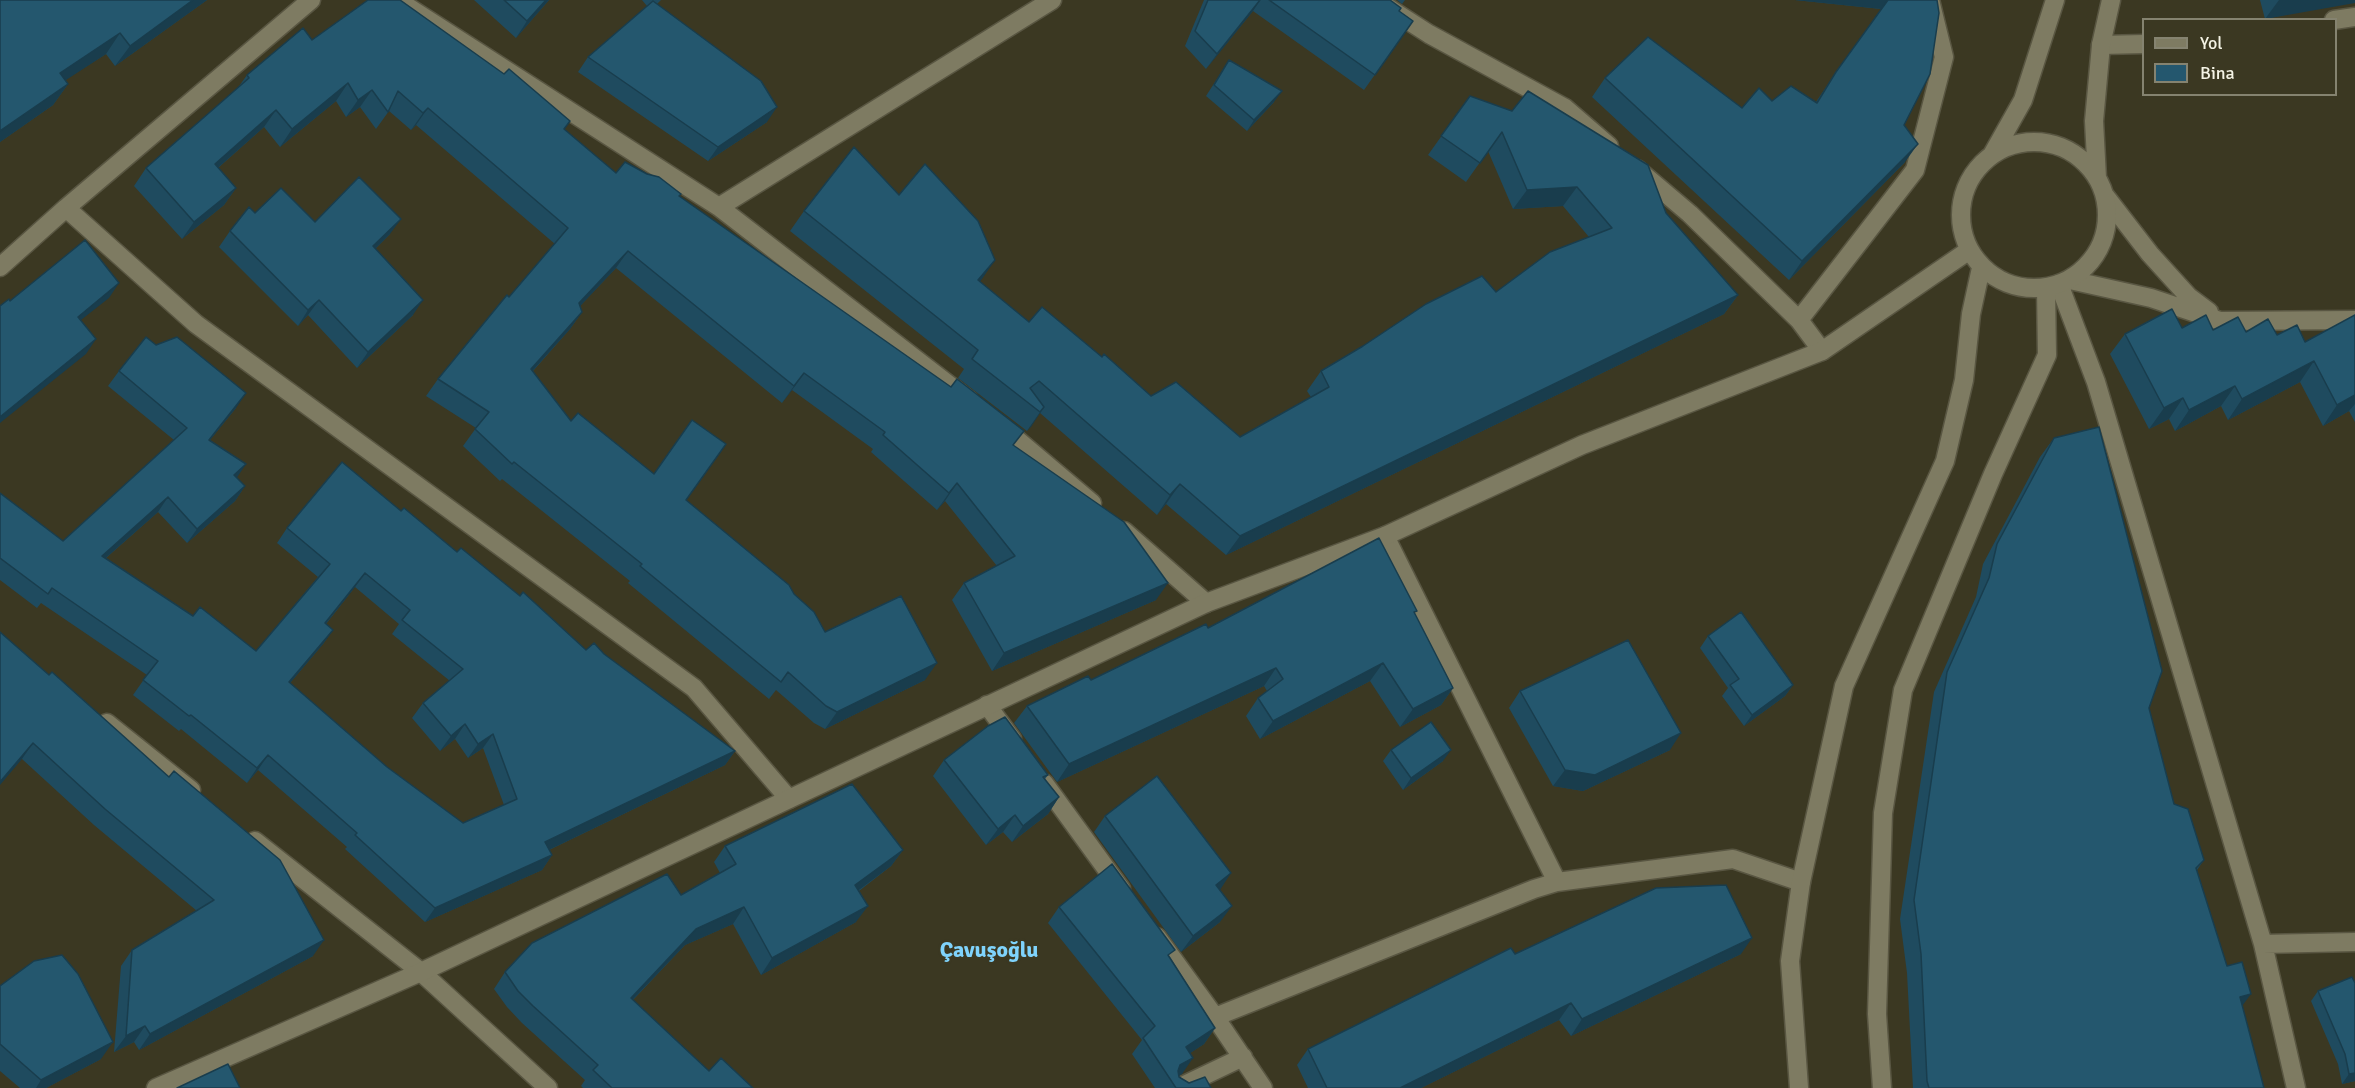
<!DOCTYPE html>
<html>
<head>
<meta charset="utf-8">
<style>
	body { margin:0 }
	#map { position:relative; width:2355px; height:1088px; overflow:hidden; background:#3b3822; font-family:Signika,sans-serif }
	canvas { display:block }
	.legend { position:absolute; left:2142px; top:18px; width:195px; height:78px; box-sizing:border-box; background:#3b3822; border:2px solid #858370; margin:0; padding:8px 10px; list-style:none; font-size:18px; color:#f4f3e5 }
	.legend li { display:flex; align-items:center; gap:12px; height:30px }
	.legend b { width:30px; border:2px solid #858370 }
</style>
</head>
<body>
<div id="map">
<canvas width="2355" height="1088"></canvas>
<ul class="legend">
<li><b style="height:8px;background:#7e7b62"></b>Yol</li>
<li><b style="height:16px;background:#24576e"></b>Bina</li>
</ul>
</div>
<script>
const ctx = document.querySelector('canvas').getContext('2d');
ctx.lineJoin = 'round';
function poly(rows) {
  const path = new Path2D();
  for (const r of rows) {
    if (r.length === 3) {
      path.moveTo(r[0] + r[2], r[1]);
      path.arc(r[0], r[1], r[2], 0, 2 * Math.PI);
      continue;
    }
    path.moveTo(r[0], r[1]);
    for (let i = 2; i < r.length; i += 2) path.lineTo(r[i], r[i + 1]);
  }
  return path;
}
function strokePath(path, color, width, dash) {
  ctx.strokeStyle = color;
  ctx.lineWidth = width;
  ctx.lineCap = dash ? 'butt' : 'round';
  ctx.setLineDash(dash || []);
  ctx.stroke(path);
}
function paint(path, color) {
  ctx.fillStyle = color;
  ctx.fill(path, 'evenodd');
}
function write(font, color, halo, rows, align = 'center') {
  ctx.font = font + ' Signika,sans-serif';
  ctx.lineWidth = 5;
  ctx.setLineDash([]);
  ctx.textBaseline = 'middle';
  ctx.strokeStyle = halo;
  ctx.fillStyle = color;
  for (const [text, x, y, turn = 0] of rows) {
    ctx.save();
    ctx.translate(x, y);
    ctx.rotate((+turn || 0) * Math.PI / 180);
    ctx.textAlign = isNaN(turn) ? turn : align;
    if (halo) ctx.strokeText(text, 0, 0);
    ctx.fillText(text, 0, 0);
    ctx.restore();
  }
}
const street = poly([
	[397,0,719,207,970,401],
	[1376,0,1429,34,1565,108,1609,146],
	[2334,20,2355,17],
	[2101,45,2144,44],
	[1637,169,1690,214,1799,320,1822,351],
	[2106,197,2150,254,2189,297,2209,312],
	[719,207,1052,0],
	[66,208,311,0],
	[0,267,66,208,196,324,694,688,789,799],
	[2070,280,2151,298,2220,321,2355,320],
	[2059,284,2096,382,2263,944,2296,1088],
	[1799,320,1915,170,1944,57,1930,0],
	[1001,426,1092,503],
	[1124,531,1206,603],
	[1385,536,1557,882],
	[987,705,1012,739],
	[107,723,191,790],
	[1044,783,1121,889],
	[255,841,421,972,548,1088],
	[1157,937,1215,1017,1263,1088],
	[2263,944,2355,942],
	[1215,1017,1534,889,1557,882,1733,859,1801,882],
	[1178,1088,1243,1057]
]);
const secondary = poly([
	[2034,215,73],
	[1992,155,2023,100,2055,0],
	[2097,178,2094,121,2101,45,2111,0],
	[156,1088,421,972,1206,603,1385,536,1582,445,1822,351,1968,251],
	[1799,1088,1790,961,1801,882,1844,686,1945,461,1964,380,1971,314,1981,268],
	[1882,1088,1877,1014,1883,813,1903,690,1993,474,2047,355,2046,289]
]);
const wall = poly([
	[0,0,207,0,115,66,106,54,65,80,68,84,53,105,0,142],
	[474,0,549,0,516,38],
	[642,0,661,0,657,4,767,122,708,161,578,72,588,57,647,6],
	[1204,0,1390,0,1399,11,1413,21,1364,90,1253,11,1206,69,1185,46],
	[1397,0,1405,0,1402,4],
	[1795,0,1937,0,1904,125,1905,162,1789,280,1592,97,1605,78,1742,108,1772,101,1816,102,1836,72,1881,9],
	[2260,0,2355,0,2265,19],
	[312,40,570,121,564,129,616,173,679,196,1014,446,1156,600,992,671,952,600,964,583,997,566,945,501,937,510,871,452,873,449,792,390,782,403,616,268,580,306,582,312,570,329,533,371,571,421,686,500,794,594,825,632,925,680,825,729,814,723,776,690,769,699,628,583,630,581,502,479,500,481,463,446,476,428,426,396,438,379,555,244,416,125,411,130,389,111,376,129,360,107,346,117,336,101,280,147,264,127,218,168,236,188,224,205,182,239,134,186,146,168,237,89,247,75],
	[1229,60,1274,102,1247,131,1206,96],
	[1470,96,1666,213,1738,295,1724,314,1226,555,1166,504,1157,515,1040,413,1027,431,958,378,964,369,790,231,804,211,1102,357,1151,396,1240,437,1311,397,1307,391,1321,371,1496,292,1589,237,1563,206,1513,209,1488,151,1466,182,1428,155],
	[255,213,315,222,390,234,375,249,413,315,357,368,308,315,298,326,219,247,230,231],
	[2355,315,2355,422,2349,411,2323,426,2300,382,2228,420,2221,406,2175,431,2169,419,2149,429,2110,354,2125,334,2182,328,2246,332,2277,335,2305,342],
	[119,371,236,408,210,440,237,478,245,486,235,501,187,543,158,512,106,558,193,616,256,651,318,577,277,543,287,528,401,511,586,650,604,654,735,751,725,765,549,850,552,855,542,870,425,922,345,849,347,847,258,770,247,783,181,729,179,731,133,695,147,675,41,603,37,608,0,580,0,493,63,541,174,440,108,386],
	[355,587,399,624,392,634,450,681,423,703,412,718,440,751,455,739,468,758,483,748,504,805,463,823,387,767,290,683,323,644,333,630,326,624],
	[2054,438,2149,708,2174,804,2204,860,2197,870,2227,966,2242,1006,2264,1088,1913,1088,1907,973,1900,919,1934,692,1976,597,1983,564,2040,457],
	[1415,614,1453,688,1441,705,1400,727,1370,681,1260,739,1246,716,1258,698,1267,691,1264,686,1057,782,1014,723,1027,706,1091,680,1208,628],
	[0,632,313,956,139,1050,134,1042,114,1052,121,966,132,950,197,911,94,825,22,759],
	[1708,636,1793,685,1785,696,1744,726,1722,696,1728,688,1700,648],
	[1520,691,1670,750,1583,791,1553,786,1509,708],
	[1391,750,1443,761,1403,790,1383,761],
	[944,760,1048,775,1045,779,1059,797,1048,814,1012,842,1003,832,986,845,933,776],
	[1105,816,1219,890,1220,922,1181,952,1094,832],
	[725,846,903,850,891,866,859,891,856,922,761,975,733,924,685,945,633,1000,709,1071,753,1088,583,1088,581,1086,585,1080,522,1023,507,1007,494,989,505,972,681,895,720,873,714,862],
	[1059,907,1170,957,1215,1028,1204,1044,1190,1053,1182,1074,1179,1075,1179,1077,1189,1083,1211,1088,1155,1088,1132,1054,1142,1040,1048,923],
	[1515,954,1741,954,1571,1036,1559,1020,1421,1088,1308,1088,1297,1065,1308,1049],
	[2355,983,2355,1081,2342,1084,2338,1064,2311,1001,2318,991],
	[0,986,101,1059,46,1088,20,1088,0,1071]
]);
const shadedWall = poly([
	[193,0,207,0,115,66,130,46],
	[546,0,549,0,516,38,527,21],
	[1260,0,1253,11,1206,69,1217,54],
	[1795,0,1888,0,1882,9],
	[2279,0,2355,0,2355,3,2265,19],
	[120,33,106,54,46,93,60,73],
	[348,83,336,101,280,147,292,129],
	[68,84,53,105,0,142,0,131],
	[372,90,360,107,346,117,358,100],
	[1282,91,1274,102,1247,131,1254,120],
	[777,107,767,122,708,161,718,147],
	[428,108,416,125,411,130,423,113],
	[276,110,264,127,203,181,215,164],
	[1918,144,1905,162,1789,280,1802,261],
	[1577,187,1563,206,1513,209,1527,190],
	[236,188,224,205,182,239,194,222],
	[401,219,390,234,362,262,373,246],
	[628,251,616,268,567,320,579,303],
	[995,260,982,279,965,299,978,280],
	[119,283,109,298,67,331,78,317],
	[1738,295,1724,314,1226,555,1240,536],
	[319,300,308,315,298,326,308,310],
	[423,300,413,315,357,368,368,352],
	[582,312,570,329,519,386,531,369],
	[96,339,86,354,0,423,0,417],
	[2314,361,2300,382,2228,420,2242,399],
	[804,373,792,390,782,403,794,386],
	[2235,386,2221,406,2175,431,2189,410],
	[246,393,236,408,198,454,209,440],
	[2355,395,2355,404,2349,411,2323,426,2337,405],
	[2183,398,2169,419,2149,429,2164,408],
	[1044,407,1031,427,1027,431,1040,412],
	[246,464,236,479,234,475],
	[957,483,945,501,937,510,949,493],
	[1180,484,1166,504,1157,515,1170,495],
	[245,486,235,501,187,543,197,529],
	[168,497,158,512,92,570,102,556],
	[365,573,355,587,315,637,325,623],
	[1168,583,1156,600,992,671,1004,653],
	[333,630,323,644,279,696,289,682],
	[937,663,925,680,825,729,837,712],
	[1383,663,1370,681,1260,739,1273,721],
	[1276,668,1264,686,1057,782,1069,764],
	[1793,685,1785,696,1744,726,1752,715],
	[1453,688,1441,705,1400,727,1413,709],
	[465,724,455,739,440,751,451,736],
	[1681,733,1670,750,1583,791,1553,786,1565,770],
	[493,734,483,748,468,758,478,744],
	[33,743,22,759,0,785,0,782],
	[1451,750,1443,761,1403,790,1411,778],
	[735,751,725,765,534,857,545,842],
	[268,755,258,770,247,783,257,768],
	[1059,797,1048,814,1012,842,1023,826],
	[1015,815,1003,832,986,845,998,829],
	[903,850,891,866,844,901,855,885],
	[552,855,542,870,425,922,435,908],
	[1231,873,1220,890,1204,901,1216,885],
	[868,906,856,922,761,975,772,958],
	[1232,906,1220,922,1181,952,1193,936],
	[744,907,733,924,685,945,619,1014,631,998,696,929],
	[1752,938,1741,954,1571,1036,1582,1019],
	[324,940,313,956,139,1050,150,1034],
	[2251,994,2237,1013,2240,997],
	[1571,1003,1559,1020,1421,1088,1400,1088],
	[145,1026,134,1042,114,1052,126,1036],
	[1215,1028,1204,1044,1175,1063,1186,1047],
	[113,1042,101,1059,46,1088,36,1088,41,1080],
	[1193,1058,1182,1074,1171,1080,1180,1065],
	[2355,1073,2355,1081,2342,1084,2349,1074]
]);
const building = poly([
	[0,0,193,0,130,46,120,33,60,73,68,84,0,131,0,0],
	[368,0,400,0,504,74,509,69,570,121,564,129,616,173,625,162,647,174,659,177,681,194,679,196,951,387,957,379,1024,431,1013,445,1124,522,1168,583,1004,653,964,583,1015,556,957,483,949,493,883,435,885,432,804,373,794,386,628,251,579,303,582,312,531,369,571,421,578,413,654,474,692,420,726,444,686,500,789,585,794,594,814,612,825,632,901,596,937,663,837,712,826,706,788,672,781,682,640,566,642,564,514,462,512,464,475,429,489,412,438,379,507,295,509,297,568,228,428,108,423,113,398,91,388,112,372,90,358,100,348,83,292,129,276,110,215,164,236,188,194,222,146,168,249,78,247,75,303,28,312,40,368,0],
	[504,0,546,0,527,21,504,0],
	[1208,0,1260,0,1217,54,1195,31,1208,0],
	[1269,0,1390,0,1401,8,1399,11,1413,21,1375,75,1269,0],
	[1888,0,1937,0,1939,13,1930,74,1904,125,1918,144,1802,261,1605,78,1648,37,1742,108,1759,88,1772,101,1791,86,1817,103,1836,72,1888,0],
	[653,1,761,81,777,107,718,147,588,57,653,1],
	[1229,60,1282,91,1254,120,1214,85,1229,60],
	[1528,91,1648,165,1666,213,1738,295,1240,536,1180,484,1170,495,1039,381,1030,388,1044,407,1040,412,972,359,978,350,804,211,854,147,899,195,925,164,978,221,995,260,978,280,1029,322,1042,307,1102,357,1104,354,1151,396,1176,382,1240,437,1329,387,1321,371,1363,346,1426,304,1482,276,1496,292,1550,252,1612,228,1577,187,1527,190,1502,132,1480,163,1441,136,1470,96,1512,111,1528,91],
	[359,177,401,219,373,246,423,300,368,352,319,300,308,310,230,231,249,207,255,213,281,188,315,222,359,177],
	[85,240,119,283,78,317,96,339,0,417,0,306,9,299,10,301,85,240],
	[2172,309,2182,328,2206,315,2213,330,2238,317,2246,332,2268,319,2277,335,2297,325,2305,342,2355,315,2355,395,2337,405,2314,361,2242,399,2235,386,2189,410,2183,398,2164,408,2125,334,2172,309],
	[146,337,156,345,177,337,246,393,209,440,246,464,234,475,245,486,197,529,168,497,102,556,193,616,200,607,256,651,330,564,287,528,342,462,401,511,404,508,457,552,461,548,520,596,523,592,586,650,594,643,604,654,735,751,545,842,552,855,435,908,355,835,357,833,268,755,257,768,191,715,189,716,143,680,158,661,52,588,48,594,0,558,0,493,63,541,187,428,119,371,146,337],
	[365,573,410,610,402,620,463,669,423,703,451,736,465,724,478,744,493,734,517,799,463,823,387,767,289,682,333,630,325,623,365,573],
	[2099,427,2162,671,2149,708,2174,804,2188,809,2204,860,2196,868,2227,966,2242,962,2251,994,2240,997,2264,1088,1929,1088,1927,1081,1921,954,1914,900,1947,672,1989,578,1997,544,2054,438,2099,427],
	[1379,538,1417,611,1414,612,1453,688,1413,709,1383,663,1273,721,1258,698,1283,679,1276,668,1069,764,1027,706,1088,676,1091,680,1206,624,1208,628,1379,538],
	[1741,612,1793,685,1752,715,1730,685,1739,679,1708,636,1741,612],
	[0,632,49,675,52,672,169,777,174,771,280,860,324,940,150,1034,145,1026,126,1036,132,950,214,900,105,809,33,743,0,782,0,632],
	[1628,640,1681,733,1595,775,1565,770,1520,691,1628,640],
	[1005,717,1048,775,1043,777,1059,797,1023,826,1015,815,998,829,944,760,988,726,1005,717],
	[1431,722,1451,750,1411,778,1391,750,1431,722],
	[1157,776,1231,873,1216,885,1232,906,1193,936,1105,816,1157,776],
	[852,784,903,850,855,885,868,906,772,958,744,907,696,929,631,998,709,1071,721,1058,753,1088,612,1088,593,1070,598,1065,533,1006,518,991,505,972,532,943,667,874,681,895,736,864,725,846,852,784],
	[1112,864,1175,950,1168,955,1215,1028,1186,1047,1193,1058,1180,1065,1178,1071,1179,1077,1189,1083,1205,1077,1211,1088,1176,1088,1143,1038,1155,1026,1059,907,1112,864],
	[1726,885,1752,938,1582,1019,1571,1003,1400,1088,1327,1088,1308,1049,1511,948,1515,954,1656,888,1726,885],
	[62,955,78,974,113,1042,41,1080,0,1044,0,986,34,961,62,955],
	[2352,977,2355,983,2355,1073,2349,1074,2345,1054,2318,991,2352,977],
	[228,1064,240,1088,177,1088,228,1064]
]);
const districtNames = [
	["Çavuşoğlu",989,951]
];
strokePath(street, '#595642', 21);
strokePath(secondary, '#595642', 21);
strokePath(street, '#7e7b62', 18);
strokePath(secondary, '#7e7b62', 18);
paint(wall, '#1f4b5f');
paint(shadedWall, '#193d4d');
paint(building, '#24576e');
strokePath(building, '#193d4d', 1.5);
write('bold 22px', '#7fd3fc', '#3b3822', districtNames);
</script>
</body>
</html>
